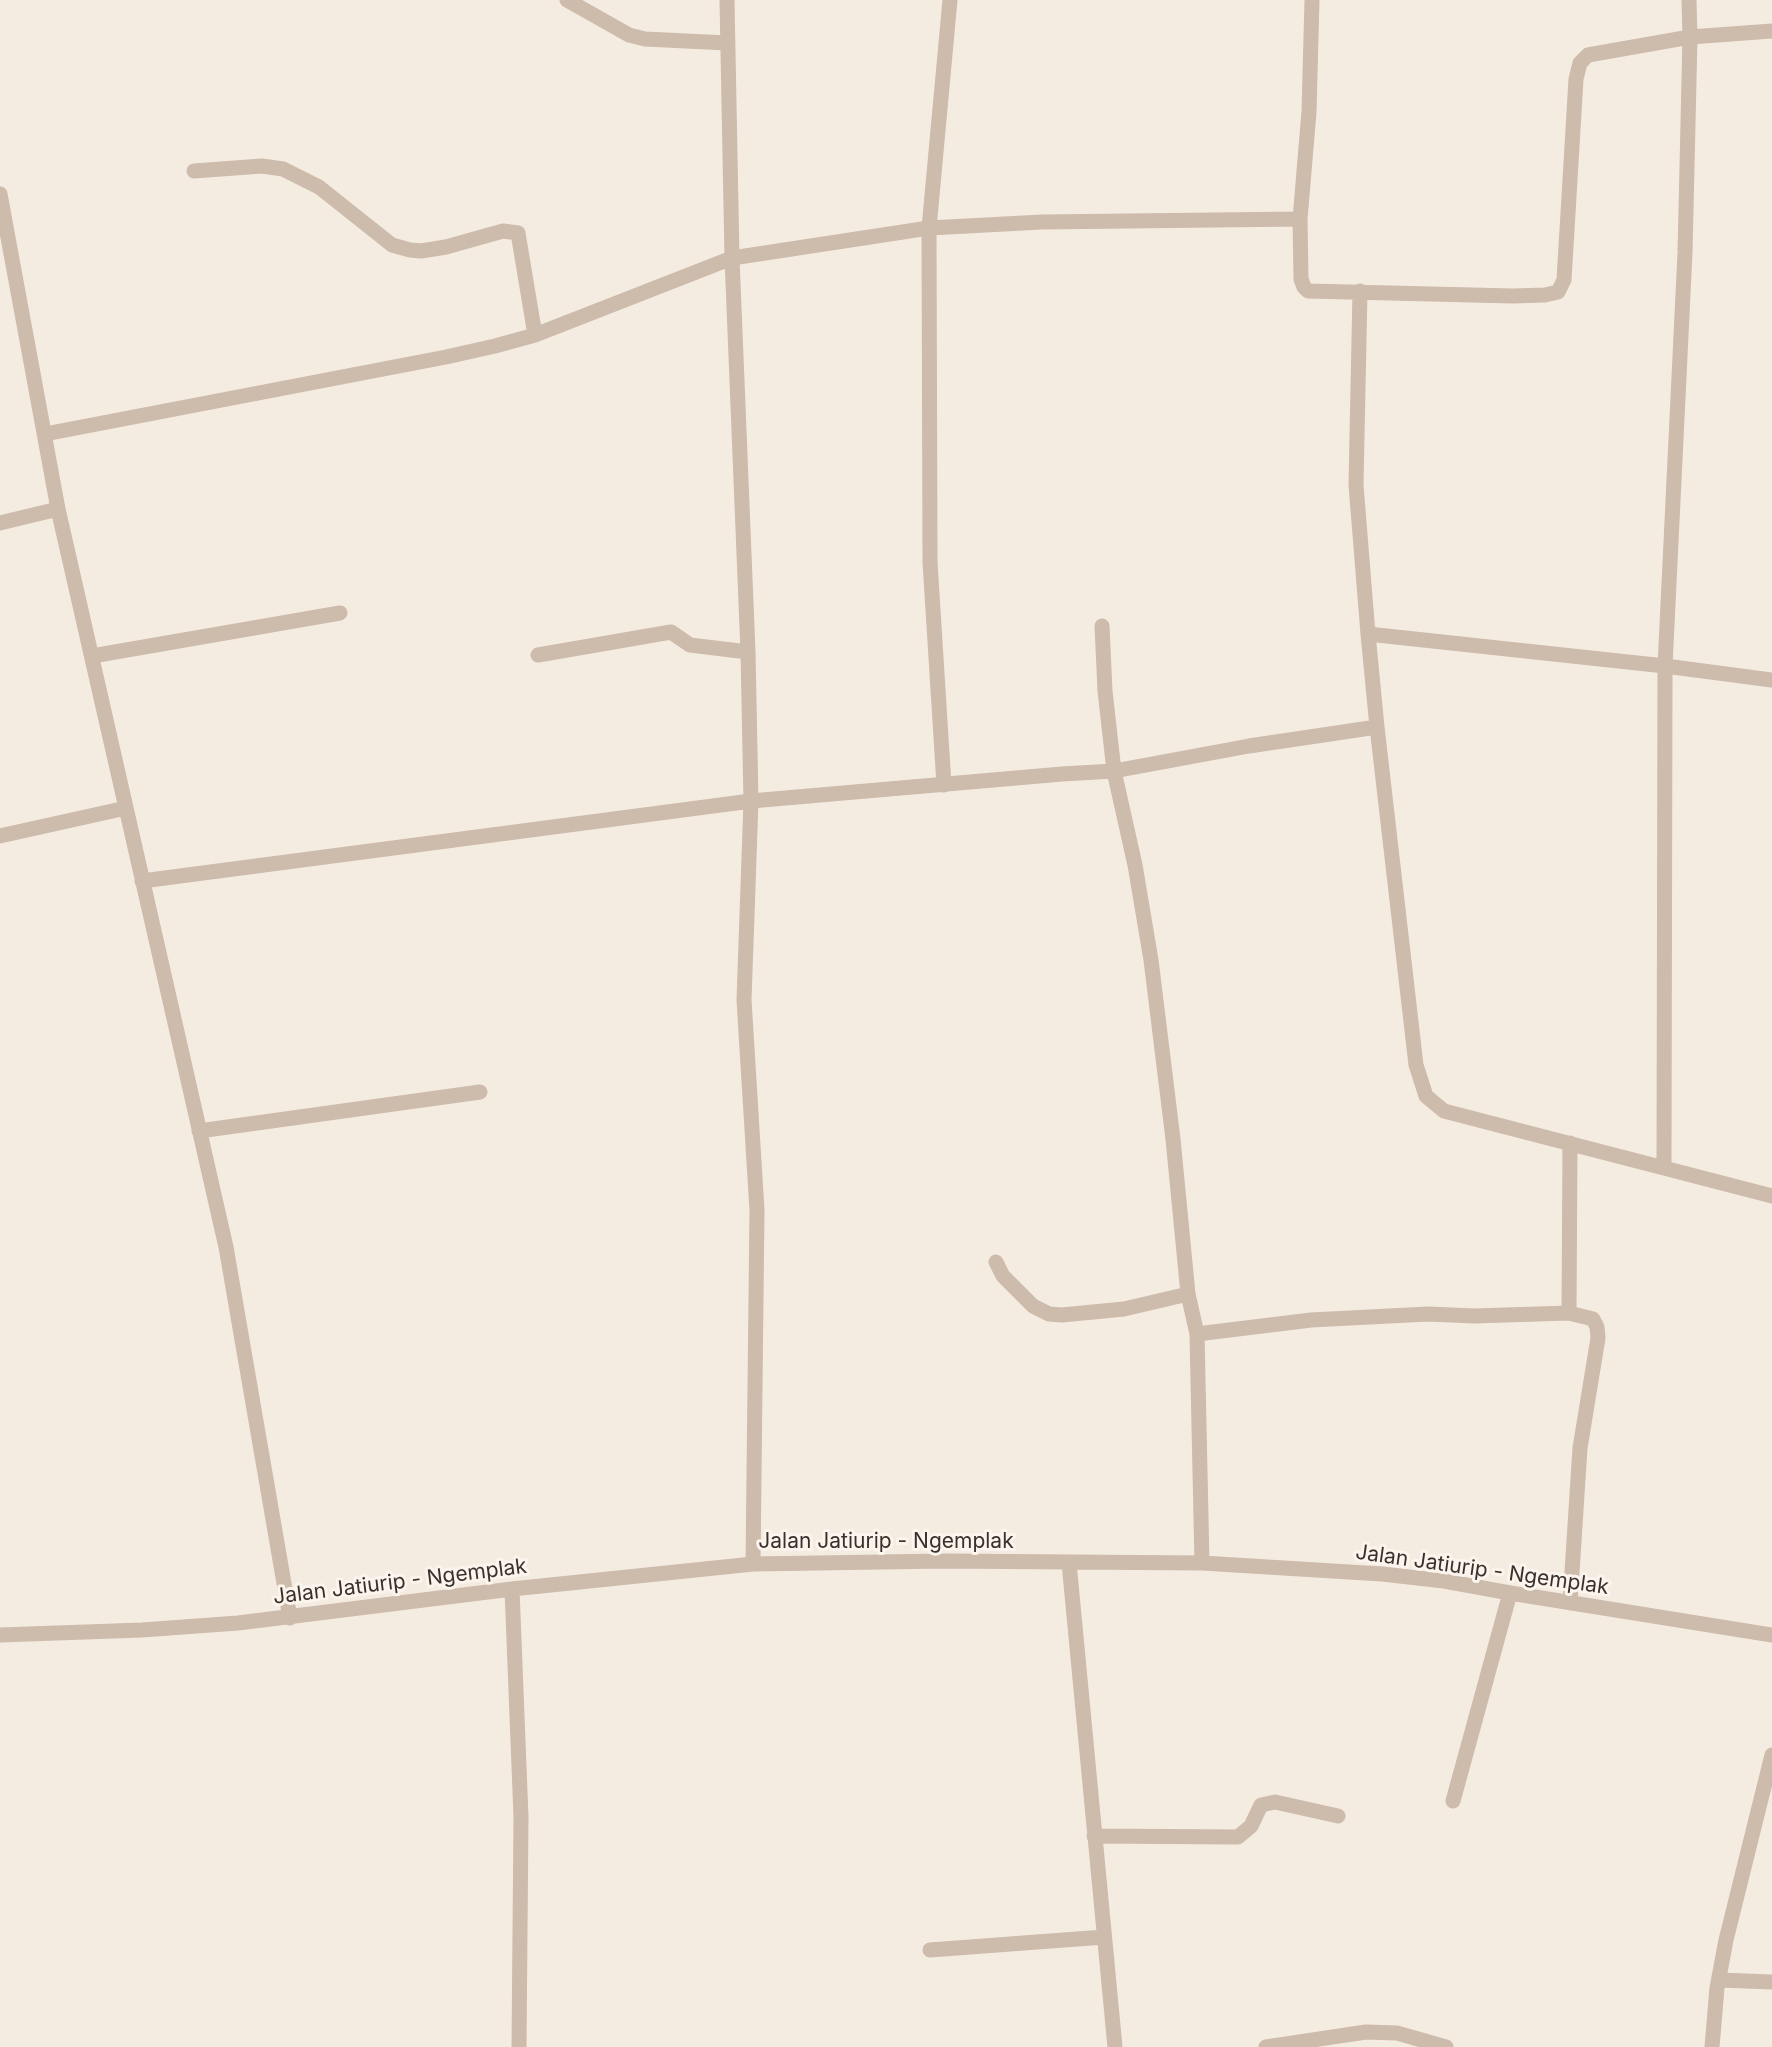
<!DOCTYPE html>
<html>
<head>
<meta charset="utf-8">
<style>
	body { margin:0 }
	canvas { display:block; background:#f4ebe1 }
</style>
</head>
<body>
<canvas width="1772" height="2047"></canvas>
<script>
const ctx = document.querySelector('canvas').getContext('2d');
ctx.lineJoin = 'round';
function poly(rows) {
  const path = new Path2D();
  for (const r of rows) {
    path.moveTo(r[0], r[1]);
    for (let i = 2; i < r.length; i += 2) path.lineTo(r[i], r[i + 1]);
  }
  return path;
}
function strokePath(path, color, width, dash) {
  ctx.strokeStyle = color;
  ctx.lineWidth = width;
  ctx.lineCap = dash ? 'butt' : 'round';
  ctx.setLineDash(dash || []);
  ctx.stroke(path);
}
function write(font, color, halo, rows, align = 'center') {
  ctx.font = font + ' Inter,sans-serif';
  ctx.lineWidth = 6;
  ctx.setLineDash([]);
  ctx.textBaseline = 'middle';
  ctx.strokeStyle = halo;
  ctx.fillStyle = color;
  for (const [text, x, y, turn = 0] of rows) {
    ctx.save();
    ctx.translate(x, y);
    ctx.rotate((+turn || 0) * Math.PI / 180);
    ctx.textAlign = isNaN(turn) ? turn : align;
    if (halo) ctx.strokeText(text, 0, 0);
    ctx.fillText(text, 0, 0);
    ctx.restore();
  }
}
const minor = poly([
	[567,0,629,35,645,39,727,43],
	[727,0,732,258,748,652,751,801,744,1000,757,1210,753,1564],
	[1312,0,1309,112,1300,219,1301,279,1304,287,1308,291,1513,296,1545,295,1558,292,1564,280,1576,79,1580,63,1588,55,1690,37,1772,31],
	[194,171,262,166,283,169,319,187,392,245,410,250,421,251,446,247,503,231,518,233,535,335],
	[0,194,58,509,0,523],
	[1360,291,1356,485,1368,634],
	[45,434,446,357,495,346,535,335,732,258,929,228,950,0],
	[58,509,226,1247,290,1618],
	[1102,626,1105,691,1114,771,1135,865,1151,960,1173,1139,1188,1294,1197,1334,1202,1563],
	[538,655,671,632,690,645,748,652],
	[92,656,340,613],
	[1377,727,1368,634,1665,666,1772,680],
	[944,785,930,562,929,228,1042,222,1300,219],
	[0,836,126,808],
	[142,881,751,801,1062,774,1114,771,1249,746,1377,727,1416,1065,1426,1096,1444,1111,1772,1196],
	[199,1131,480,1092],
	[1664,1166,1665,666,1685,253,1690,37,1689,0],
	[996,1262,1003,1276,1033,1306,1049,1314,1062,1315,1124,1309,1188,1294],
	[1569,1313,1570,1143],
	[1197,1334,1311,1320,1428,1314,1474,1316,1569,1313,1593,1319,1597,1327,1598,1338,1580,1448,1570,1603],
	[1069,1563,1115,2047],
	[512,1589,521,1817,519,2047],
	[0,1635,142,1630,238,1623,512,1589,753,1564,944,1561,1202,1563,1382,1574,1444,1581,1510,1593,1772,1635],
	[1453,1801,1510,1593],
	[1094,1836,1238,1837,1251,1826,1261,1805,1275,1802,1338,1816],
	[930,1950,1104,1937],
	[1719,1980,1772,1982],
	[1266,2047,1366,2032,1397,2033,1446,2047],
	[1712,2047,1717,1988,1726,1940,1772,1755]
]);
const streetNames = [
	["Jalan Jatiurip - Ngemplak",886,1542],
	["Jalan Jatiurip - Ngemplak",1482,1570,8],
	["Jalan Jatiurip - Ngemplak",400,1582,-7]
];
strokePath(minor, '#cdbbac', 15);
write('21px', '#3b302b', '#fbf5ee', streetNames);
</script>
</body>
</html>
